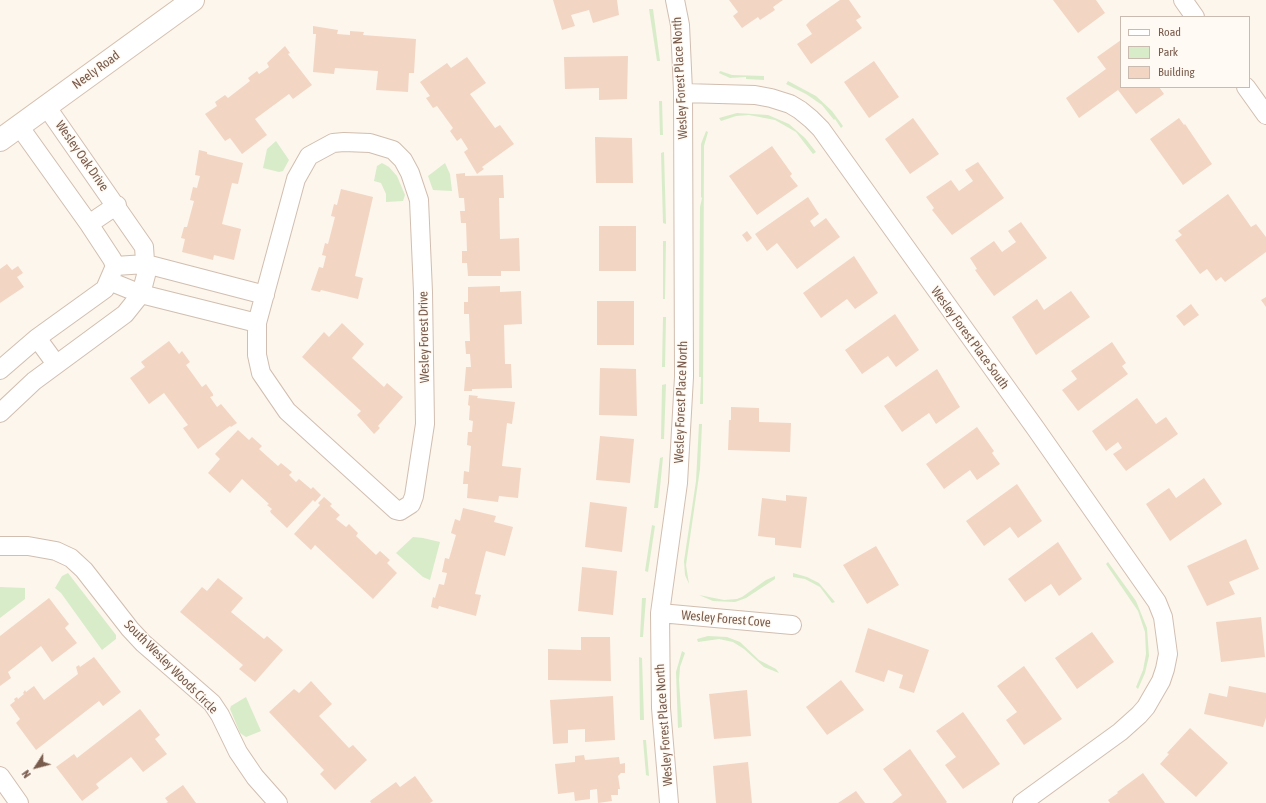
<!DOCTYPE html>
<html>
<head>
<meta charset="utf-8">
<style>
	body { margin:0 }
	#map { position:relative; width:1266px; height:803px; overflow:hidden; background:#fdf6ec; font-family:"Asap Condensed",sans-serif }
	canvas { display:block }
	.legend { position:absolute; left:1120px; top:16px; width:130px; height:72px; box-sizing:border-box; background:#fffaf3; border:1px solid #cabbb1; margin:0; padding:5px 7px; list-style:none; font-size:12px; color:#7a5c4d }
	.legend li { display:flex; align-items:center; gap:8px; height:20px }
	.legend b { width:20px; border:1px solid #cabbb1 }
	.north { position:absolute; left:16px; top:747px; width:40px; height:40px; -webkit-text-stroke:3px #fffaf3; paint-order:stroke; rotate:234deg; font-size:11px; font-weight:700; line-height:16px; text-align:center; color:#7a5c4d }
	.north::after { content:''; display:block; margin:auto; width:14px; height:18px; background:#7a5c4d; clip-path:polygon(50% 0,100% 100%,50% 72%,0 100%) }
</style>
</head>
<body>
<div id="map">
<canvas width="1266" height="803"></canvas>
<ul class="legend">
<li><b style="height:5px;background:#fff"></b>Road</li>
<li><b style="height:11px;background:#d8ecc9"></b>Park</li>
<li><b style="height:11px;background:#f3d5c3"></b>Building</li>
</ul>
<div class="north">N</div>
</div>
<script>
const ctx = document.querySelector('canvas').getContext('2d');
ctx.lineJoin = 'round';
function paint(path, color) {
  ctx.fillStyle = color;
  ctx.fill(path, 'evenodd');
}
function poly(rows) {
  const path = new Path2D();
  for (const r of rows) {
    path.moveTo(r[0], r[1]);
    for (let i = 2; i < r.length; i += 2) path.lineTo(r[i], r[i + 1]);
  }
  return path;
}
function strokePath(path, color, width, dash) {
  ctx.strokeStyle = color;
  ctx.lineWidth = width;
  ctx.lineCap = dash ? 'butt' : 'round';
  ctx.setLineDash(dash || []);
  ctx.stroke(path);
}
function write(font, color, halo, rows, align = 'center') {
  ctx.font = font + ' "Asap Condensed",sans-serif';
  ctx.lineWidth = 3;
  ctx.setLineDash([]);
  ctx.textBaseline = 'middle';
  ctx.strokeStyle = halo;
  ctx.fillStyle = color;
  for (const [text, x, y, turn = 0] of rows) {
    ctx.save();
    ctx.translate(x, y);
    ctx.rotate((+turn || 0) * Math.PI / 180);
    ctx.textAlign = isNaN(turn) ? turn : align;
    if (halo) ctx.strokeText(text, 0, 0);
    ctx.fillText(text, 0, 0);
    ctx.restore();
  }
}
const green = poly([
	[649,9,653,9,660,61,657,61],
	[720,71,732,75,764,76,764,80,746,79,746,77,730,78,719,73],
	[788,81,816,96,832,111,843,126,841,128,835,119,834,120,822,105,806,94,786,84],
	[659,101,662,101,663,135,660,135],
	[737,113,768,115,789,124,805,138,816,152,813,154,796,132,775,120,749,115,736,116,721,121,719,118],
	[706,131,708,132,704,146,703,404,700,404,701,377,699,377,700,207,702,198,701,197,701,144],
	[276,141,289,160,283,171,279,172,263,168,267,149],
	[664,152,666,224,663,223,661,153],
	[382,163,389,167,397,176,405,195,403,201,386,202,386,194,381,183,374,181,377,166],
	[445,163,450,174,452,191,433,190,428,176],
	[663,241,666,241,665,299,663,299],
	[663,317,666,317,665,367,662,367],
	[666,384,664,439,661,439,662,385],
	[699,424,702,424,700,469,686,565,689,584,685,575,684,561,696,481],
	[663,457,658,508,654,508,660,458],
	[652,525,655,526,648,572,645,571],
	[413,537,423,538,440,542,430,580,423,577,396,553],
	[1108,562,1136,601,1147,628,1149,656,1145,673,1138,689,1136,687,1143,670,1146,654,1145,632,1138,611,1106,564],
	[68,573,116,635,116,639,102,650,61,593,55,588,62,576],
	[793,573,807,577,819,583,835,602,832,603,820,587,805,579,793,577],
	[775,576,775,579,746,598,735,602,713,601,699,595,724,600,737,599,742,597,766,580],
	[0,587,25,588,25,599,0,618],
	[642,598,646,598,643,637,640,637],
	[708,636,727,637,740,642,759,660,776,669,779,673,764,667,744,649,733,642,719,639,698,642,697,639],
	[682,651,685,653,680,667,679,680,682,727,678,728,676,672],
	[639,657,642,658,644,720,640,720],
	[246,697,261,731,246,737,240,733,230,709,231,706],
	[643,740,646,740,649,776,646,775]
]);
const building = poly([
	[553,0,617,0,619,15,593,23,589,10,571,15,575,26,562,30],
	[729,0,783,0,773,7,775,10,760,20,758,17,742,28,733,16,738,12],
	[840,0,849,0,861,17,856,20,862,28,811,64,797,44,812,34,806,25,810,21],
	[1053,0,1096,0,1105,13,1078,33],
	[313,26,338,30,337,34,350,35,350,31,364,32,363,35,416,39,414,73,409,73,408,92,376,90,378,71,335,68,334,74,313,72,316,34,313,34],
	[1121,40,1121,87,1159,87,1164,94,1136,114,1118,90,1079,118,1066,98,1106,69,1097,57],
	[285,46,290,53,288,54,312,85,293,99,289,94,255,119,267,135,242,154,230,138,225,141,205,114,217,106,215,102,225,95,228,98,250,81,248,78,257,71,259,74,269,67,267,63],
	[628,56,627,99,599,100,599,88,565,89,564,57],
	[467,57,486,83,470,94,495,128,500,125,514,144,482,167,484,169,477,174,464,152,468,149,461,138,457,141,450,131,453,128,437,106,433,108,426,98,430,96,420,82,447,63,451,68],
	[874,61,899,97,869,118,844,82],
	[913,118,939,154,910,174,885,139],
	[1179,118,1184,125,1185,124,1212,164,1183,185,1150,139],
	[595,137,632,138,633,183,596,183],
	[772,146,792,174,790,176,798,186,757,215,729,176],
	[199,150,207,152,207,154,243,163,238,184,232,183,222,224,241,229,234,260,214,255,213,260,182,252,185,239,181,238,184,227,187,227,194,201,190,200,193,187,197,188,200,176,195,175],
	[978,162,1004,198,952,235,932,210,934,208,926,197,951,180,959,191,973,181,965,170],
	[465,173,465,176,503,175,504,198,499,198,500,239,519,238,520,271,501,271,501,276,468,276,467,263,462,263,462,251,467,251,466,223,461,223,460,211,465,211,464,198,459,198,456,174],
	[341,189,373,197,355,276,363,278,358,299,321,290,320,292,311,290,319,267,323,268,326,256,322,255,325,243,328,244,335,217,331,216,334,204,337,205],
	[1228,194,1251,227,1256,224,1266,237,1266,252,1225,282,1221,277,1216,281,1207,269,1200,274,1175,240,1182,235,1178,231],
	[808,197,819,214,810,221,814,227,826,218,840,237,797,269,777,243,767,251,755,234],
	[1021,222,1047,258,994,296,975,270,977,269,970,258,994,241,1002,252,1016,242,1008,231],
	[599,226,636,226,636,271,599,271],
	[747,231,752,238,747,242,742,235],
	[854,256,878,293,855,309,847,299,821,318,803,293],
	[7,264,12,270,18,266,23,273,17,277,24,287,0,303,0,269],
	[500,286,500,292,521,291,522,324,504,325,505,364,511,364,512,388,472,389,472,391,464,391,466,367,471,367,470,354,466,354,465,341,470,341,469,314,464,314,464,302,468,302,468,287],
	[1071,291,1090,317,1036,355,1012,317,1037,299,1044,310],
	[1266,297,1266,307,1261,300],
	[597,301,634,301,634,345,597,345],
	[1191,304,1199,315,1184,326,1176,316],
	[895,314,919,350,896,367,888,356,862,374,845,350],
	[342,323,364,344,352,358,384,387,387,383,403,397,378,426,380,428,374,434,357,415,361,411,302,357,324,332,329,337],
	[169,341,179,354,182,351,190,362,186,365,202,387,206,384,213,394,213,396,210,397,217,407,221,404,237,423,231,427,230,426,198,449,183,428,188,425,164,393,149,404,130,378,145,367,141,362],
	[1112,342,1126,363,1122,366,1128,374,1078,411,1062,390,1077,379,1071,371],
	[600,368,636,369,637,416,599,415],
	[937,369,960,407,936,424,929,413,902,432,884,406],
	[469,395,478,396,477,398,515,402,512,424,507,423,502,466,521,468,518,498,499,496,498,502,467,498,468,484,463,484,464,471,469,472,471,446,467,445,468,432,472,432,473,421,469,420,470,406,468,405],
	[1137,398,1156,424,1166,417,1178,434,1126,471,1113,454,1122,448,1118,442,1106,451,1092,431],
	[731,407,759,408,759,422,791,423,790,452,728,450,729,420,731,420],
	[977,427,994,451,992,453,1000,464,977,480,970,470,944,489,926,464],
	[238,430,249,440,252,437,262,446,259,449,278,466,281,463,292,472,289,475,296,482,299,479,311,489,313,487,321,495,315,502,313,500,287,528,271,513,270,511,272,509,267,505,269,504,242,479,230,493,208,473,220,459,215,454],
	[600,436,634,439,630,483,596,480],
	[1204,478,1222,504,1170,541,1146,504,1169,488,1176,498],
	[1017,484,1042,521,1018,538,1010,527,984,546,966,521],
	[786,495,807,497,801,548,775,545,775,538,758,536,762,498,786,501],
	[324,497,332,504,330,506,340,515,336,519,346,527,349,524,358,533,356,536,376,555,380,551,390,560,387,563,397,573,373,599,315,545,311,550,294,534,320,505,318,503],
	[590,502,627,507,622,552,585,547],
	[463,508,496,516,494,522,513,527,505,556,486,551,475,594,481,595,476,616,439,606,438,609,431,607,433,597,435,598,439,584,444,585,447,573,442,572,445,558,449,559,456,535,451,533,455,519,460,521],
	[1246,539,1259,569,1229,582,1235,594,1207,606,1187,566],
	[1058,542,1082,579,1059,596,1051,584,1025,602,1008,579],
	[876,546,899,585,867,604,843,565],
	[582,567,617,571,613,615,578,611],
	[218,578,243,598,231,612,264,639,267,636,283,650,255,682,239,669,243,665,180,612,202,587,207,591],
	[49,598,69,624,65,628,77,643,52,662,41,646,8,672,11,678,0,686,0,636],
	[1261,617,1265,657,1221,662,1216,622],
	[868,628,929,650,914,693,899,688,903,675,888,670,884,682,855,672],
	[1092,632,1114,662,1077,689,1055,658],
	[581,637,610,637,611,681,548,680,548,649,581,650],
	[94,657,121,692,103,706,99,701,36,750,16,723,20,719,10,705,15,701,14,699,17,697,18,699,24,694,23,693,25,690,26,692,34,686,44,700,78,674,76,667,79,665,80,667],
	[1024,666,1062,719,1024,745,1006,720,1017,712,997,686],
	[841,680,864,710,827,735,806,707],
	[311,681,332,704,319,716,349,748,353,745,367,760,335,790,320,774,324,770,269,712,294,689,299,693],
	[1229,686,1266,693,1266,718,1263,727,1204,714,1209,693,1227,697],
	[747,690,751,736,714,739,709,694],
	[613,696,615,740,585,742,585,729,568,730,568,743,553,744,550,700],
	[140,709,160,735,155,739,167,754,143,772,131,757,96,784,99,788,82,801,56,767,74,754,77,758],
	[963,712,1000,764,963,789,945,765,956,757,936,731],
	[1190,728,1228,763,1196,797,1160,764,1169,754,1167,753],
	[910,749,947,802,946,803,892,803,902,795,883,769],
	[584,755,585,760,619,757,620,764,625,763,625,773,621,773,618,776,620,789,618,789,618,795,611,795,612,801,598,803,597,789,590,790,590,799,575,801,574,792,558,794,555,764,575,762,575,756],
	[748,762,752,803,716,803,713,766],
	[1143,773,1165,803,1110,803,1108,800,1118,793,1117,792],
	[415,776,433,801,430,803,371,803,370,801,396,782,400,787],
	[183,785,196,803,166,803,168,802,165,798],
	[856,791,865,803,838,803]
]);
const street = poly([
	[1183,0,1195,17],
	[1246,87,1266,115],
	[683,93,755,95,771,98,790,104,800,110,811,119,821,129,1036,429,1157,602,1163,617,1168,654,1165,669,1161,681,1146,707,1139,715,1120,732,1022,803],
	[344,142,370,143,393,150,403,160,410,173,419,200,423,292,425,424,414,496,411,504,400,511,396,510,287,411,261,373,257,355,257,323,296,179,309,156,333,143,344,142],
	[89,224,117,205],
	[115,266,146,264,265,295],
	[109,281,141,294,257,323],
	[37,338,56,364],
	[0,370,37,338,105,289,115,266,112,259,89,224,19,126],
	[0,413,34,381,125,314,141,294,146,275,144,247,46,106],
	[0,546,28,546,56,551,71,558,84,570,130,629,143,643,212,703,220,715,238,752,255,777,278,803],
	[660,613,792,625],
	[0,776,19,803],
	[669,803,661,708,660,613,678,483,684,377,683,91,680,25,675,0]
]);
const secondary = poly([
	[0,140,193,0]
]);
const streetNames = [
	["Neely Road",96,70,-36],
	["Wesley Forest Place North",680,78,-93],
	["Wesley Oak Drive",82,156,55],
	["Wesley Forest Drive",424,337,-91],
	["Wesley Forest Place South",970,338,54],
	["Wesley Forest Place North",681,402,-88],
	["Wesley Forest Cove",726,619,5],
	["South Wesley Woods Circle",171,667,45],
	["Wesley Forest Place North",664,725,-94]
];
paint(green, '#d8ecc9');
paint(building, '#f3d5c3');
strokePath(street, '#d1beb0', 20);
strokePath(secondary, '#d6c0b0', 24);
strokePath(street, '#fff', 18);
strokePath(secondary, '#fff', 22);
write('13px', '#7a5c4d', '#fffaf3', streetNames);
</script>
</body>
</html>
